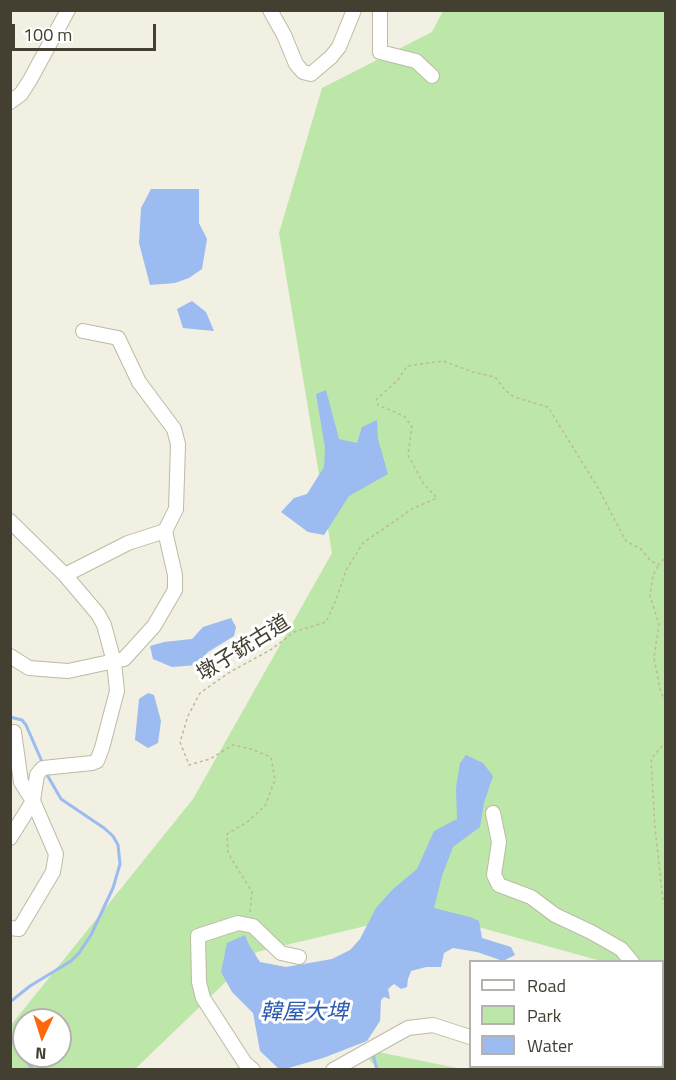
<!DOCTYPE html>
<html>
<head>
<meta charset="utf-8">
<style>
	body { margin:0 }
	#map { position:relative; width:676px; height:1080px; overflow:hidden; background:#f1f0e2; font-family:"Titillium Web",sans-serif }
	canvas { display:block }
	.frame { position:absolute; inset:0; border:12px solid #434032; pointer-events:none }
	.legend { position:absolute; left:469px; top:960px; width:195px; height:108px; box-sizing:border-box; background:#fff; border:2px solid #b4b3ad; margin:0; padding:8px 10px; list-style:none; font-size:18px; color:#434032 }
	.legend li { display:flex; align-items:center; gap:12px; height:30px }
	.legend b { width:30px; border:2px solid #b4b3ad }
	.north { position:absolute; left:12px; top:1008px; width:60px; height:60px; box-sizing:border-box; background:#fff; border:2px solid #b4b3ad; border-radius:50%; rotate:184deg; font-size:16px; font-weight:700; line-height:24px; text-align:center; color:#434032 }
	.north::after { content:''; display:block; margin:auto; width:21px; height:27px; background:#fe660c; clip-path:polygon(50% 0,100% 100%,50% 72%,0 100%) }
	.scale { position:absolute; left:12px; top:24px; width:144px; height:27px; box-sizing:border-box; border:3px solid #434032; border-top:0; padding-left:8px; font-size:18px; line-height:21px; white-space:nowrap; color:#434032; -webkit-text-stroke:4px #fff; paint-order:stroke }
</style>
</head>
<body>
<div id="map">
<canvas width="676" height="1080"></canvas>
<div class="frame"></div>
<ul class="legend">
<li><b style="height:8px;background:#fff"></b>Road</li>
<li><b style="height:16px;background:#bde7a9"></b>Park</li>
<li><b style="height:16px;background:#9bbbf1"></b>Water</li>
</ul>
<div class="north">N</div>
<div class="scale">100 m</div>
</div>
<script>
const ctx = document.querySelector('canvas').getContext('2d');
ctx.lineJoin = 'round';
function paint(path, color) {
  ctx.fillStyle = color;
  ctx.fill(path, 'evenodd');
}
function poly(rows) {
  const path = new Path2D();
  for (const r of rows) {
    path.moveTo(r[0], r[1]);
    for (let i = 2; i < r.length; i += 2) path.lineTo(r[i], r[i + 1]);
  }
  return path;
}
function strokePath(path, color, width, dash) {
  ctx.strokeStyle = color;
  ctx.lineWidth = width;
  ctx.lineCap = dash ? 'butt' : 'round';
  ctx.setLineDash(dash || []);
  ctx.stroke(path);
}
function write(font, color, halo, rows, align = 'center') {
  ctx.font = font + ' "Titillium Web","Noto Sans TC",sans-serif';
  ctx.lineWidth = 6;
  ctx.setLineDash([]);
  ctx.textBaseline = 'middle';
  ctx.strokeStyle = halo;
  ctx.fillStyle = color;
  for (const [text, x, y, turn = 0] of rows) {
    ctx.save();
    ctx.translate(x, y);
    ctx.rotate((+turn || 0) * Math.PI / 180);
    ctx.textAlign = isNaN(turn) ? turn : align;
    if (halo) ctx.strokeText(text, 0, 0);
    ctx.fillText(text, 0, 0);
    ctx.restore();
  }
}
const green = poly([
	[443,11,665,11,665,980,663,979,662,962,601,961,424,912,257,952,135,1069,11,1070,11,1025,193,799,332,553,279,233,322,88,432,32],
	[24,1020,60,1020,60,1056,24,1056],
	[358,1048,462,1069,378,1069]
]);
const water = poly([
	[151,189,199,189,199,223,207,239,202,269,189,278,175,283,150,285,139,243,141,208],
	[192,301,206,312,214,331,183,328,177,309],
	[326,390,339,439,357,443,362,427,377,420,378,439,388,474,349,496,324,535,308,532,281,512,294,498,307,494,324,467,325,448,316,394],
	[231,618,236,627,234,636,208,652,197,665,172,667,153,659,150,646,164,642,192,639,203,627],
	[148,693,154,695,161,721,158,743,148,748,135,740,139,699],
	[466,755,483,763,493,776,484,803,480,827,453,847,442,876,434,908,470,917,479,921,482,938,511,947,515,955,503,961,477,952,453,948,444,953,441,967,426,967,411,971,408,979,407,987,401,989,394,984,388,989,390,999,384,997,381,1000,380,1021,367,1041,323,1058,285,1069,279,1069,260,1051,253,1013,232,992,221,972,227,943,245,935,249,945,260,962,286,967,332,959,350,950,360,939,376,908,392,890,417,869,434,831,457,819,456,788,460,763]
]);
const stream = poly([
	[10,717,22,720,26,725,43,764],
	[10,1002,30,986,71,961,79,953,91,935,113,888,120,864,118,845,113,836,104,828,61,799,46,773],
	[10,1038,33,1070],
	[373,1054,377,1070]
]);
const path = poly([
	[658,566,653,575,650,596,659,624,654,658,660,689,666,704],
	[666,741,651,759,655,828,663,901,666,907],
	[250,912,252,892,228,853,227,834,246,823,265,806,275,780,271,757,251,749,233,745,210,759,189,765,180,742,188,716,200,693,230,672,272,649,294,632,326,622,336,600,346,570,363,543,412,509,437,498,423,483,408,455,412,427,404,416,378,405,376,400,398,380,407,366,443,361,473,372,495,377,505,390,514,397,548,407,598,488,626,541,641,549,650,560,658,565,666,557]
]);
const minor = poly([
	[270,10,284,35,296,64,303,72,311,74,331,57,339,47,354,10],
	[380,10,380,52,416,61,432,76],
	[10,102,21,94,30,80,68,10],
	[10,521,65,575,98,614,104,625,114,662,117,691,102,748,97,761,92,763,43,768,40,771,37,775,33,801,10,838],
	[65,575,128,543,165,531],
	[10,656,29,668,68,671,124,659,154,626,175,590,175,575,165,531,176,509,178,444,174,429,139,382,118,338,83,331],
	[493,813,499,842,494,875,499,885,531,897,555,915,591,932,621,949,632,962],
	[10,928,19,929,53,872,56,854,33,801,21,782,14,732],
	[253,1070,245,1063,203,998,199,982,198,936,238,923,253,926,281,953,299,957],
	[333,1070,408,1028,433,1025,470,1037]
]);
const streetNames = [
	["墩子銃古道",244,649,-32]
];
const waterNames = [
	["韓屋大埤",304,1014]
];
paint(green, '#bde7a9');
paint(water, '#9bbbf1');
strokePath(stream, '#9bbbf1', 3);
strokePath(minor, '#bdbaa4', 16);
strokePath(path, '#bfb995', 1.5, [3, 3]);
strokePath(minor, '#fff', 14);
write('21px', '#434032', '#fff', streetNames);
write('italic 22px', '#2b5aaf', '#fff', waterNames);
</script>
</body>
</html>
